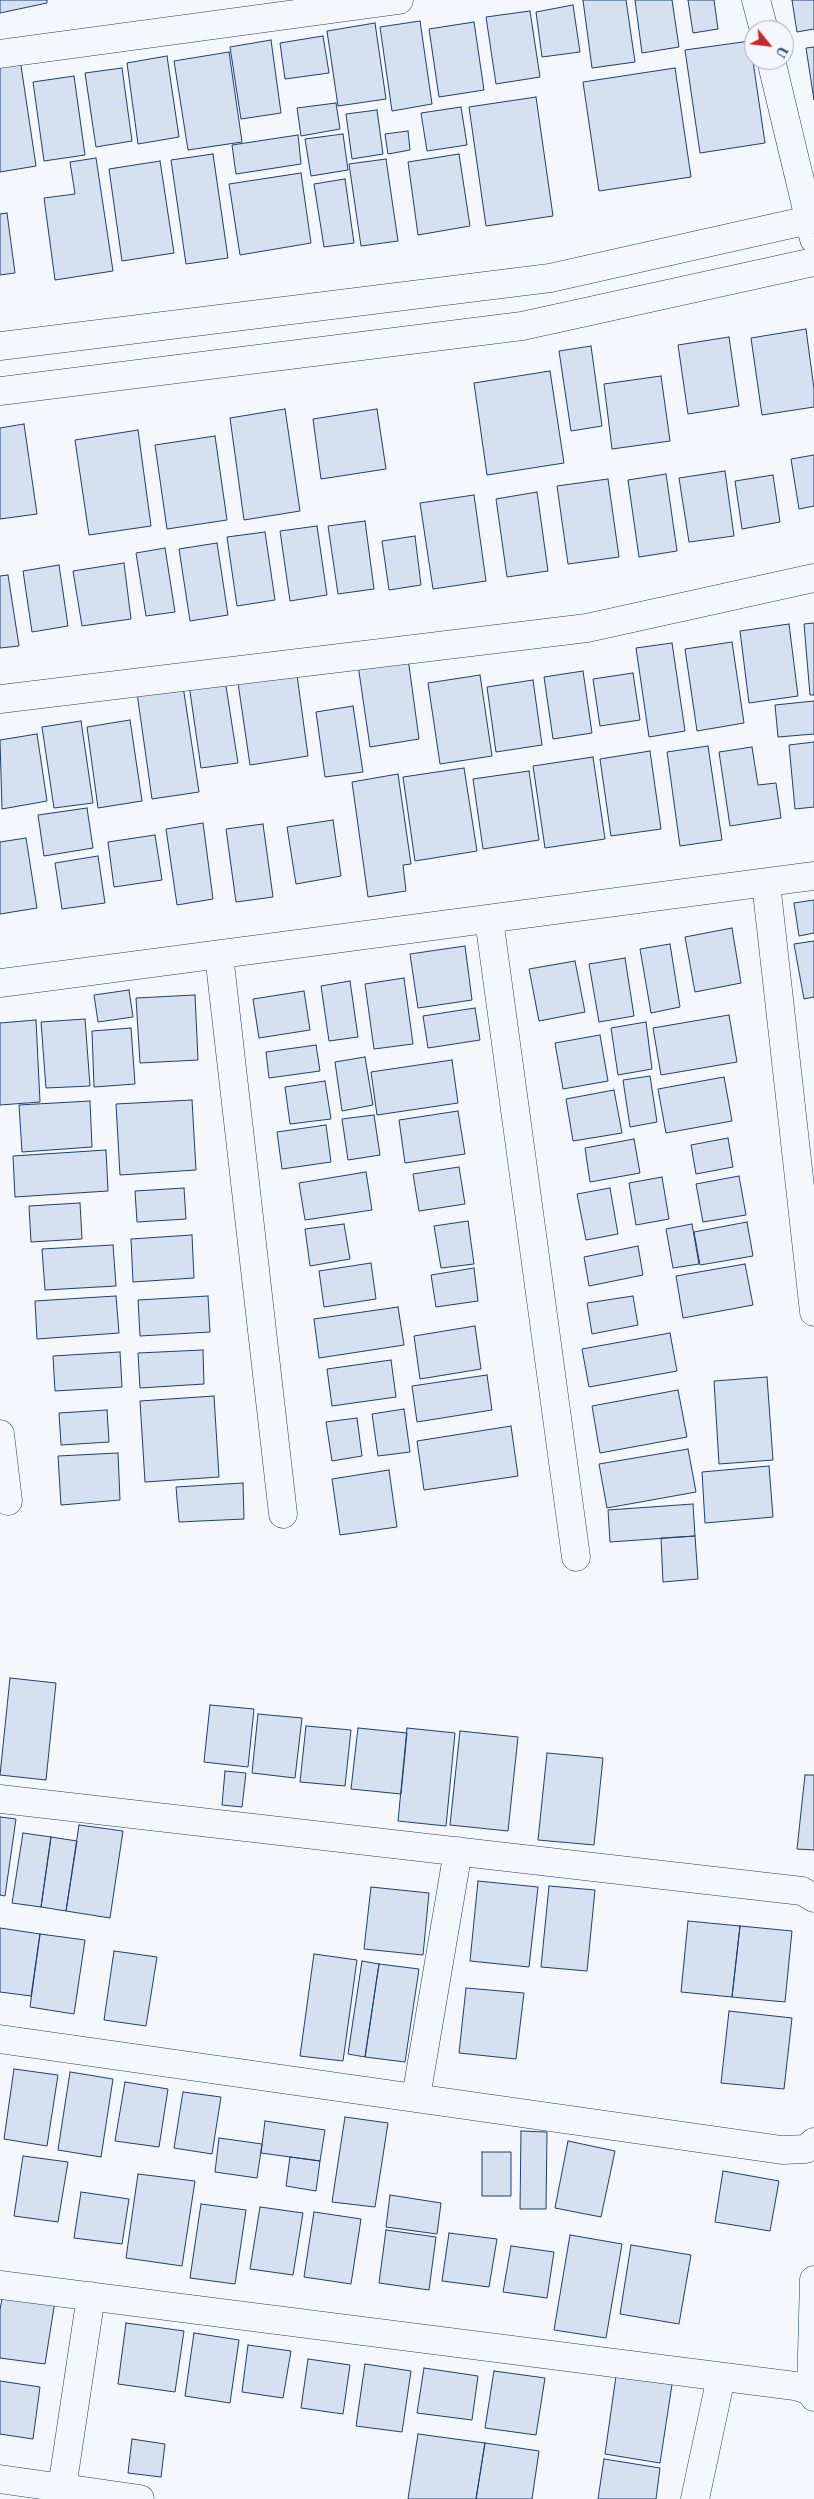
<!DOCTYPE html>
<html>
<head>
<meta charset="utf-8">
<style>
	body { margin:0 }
	#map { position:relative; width:814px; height:2499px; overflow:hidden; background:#f4f7fb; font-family:Georgia,serif }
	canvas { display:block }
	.north { position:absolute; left:744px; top:20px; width:50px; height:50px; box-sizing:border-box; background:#f4f7fb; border:1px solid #9eadc5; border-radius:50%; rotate:119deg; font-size:14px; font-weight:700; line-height:20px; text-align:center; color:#1d3f73 }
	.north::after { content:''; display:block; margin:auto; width:18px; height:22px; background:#c62828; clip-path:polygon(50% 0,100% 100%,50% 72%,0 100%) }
</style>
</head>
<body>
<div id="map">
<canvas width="814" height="2499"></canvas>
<div class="north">U</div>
</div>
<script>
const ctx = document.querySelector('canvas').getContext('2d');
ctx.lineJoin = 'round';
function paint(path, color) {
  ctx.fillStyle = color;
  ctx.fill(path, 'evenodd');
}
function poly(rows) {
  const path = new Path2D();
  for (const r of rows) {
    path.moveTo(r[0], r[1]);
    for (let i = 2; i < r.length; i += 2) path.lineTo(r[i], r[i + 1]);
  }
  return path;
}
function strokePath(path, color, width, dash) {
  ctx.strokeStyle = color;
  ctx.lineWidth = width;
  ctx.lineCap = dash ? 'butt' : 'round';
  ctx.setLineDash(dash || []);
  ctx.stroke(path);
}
const building = poly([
	[0,0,47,0,47,3,0,13,0,0],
	[583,0,626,0,635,62,592,68,583,0],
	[635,0,672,0,679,47,642,53,635,0],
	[688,0,714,0,718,29,693,33,688,0],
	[792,0,814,0,814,29,797,32,792,0],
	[573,5,580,52,542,57,536,12,573,5],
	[530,11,540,77,496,84,486,17,530,11],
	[420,21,432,104,392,111,380,27,420,21],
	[474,22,484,90,439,97,429,29,474,22],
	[375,23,386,99,338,106,327,31,375,23],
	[323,36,329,73,285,79,280,43,323,36],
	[271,40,281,113,241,119,230,47,271,40],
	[750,41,765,143,700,153,685,50,750,41],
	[814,47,814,100,806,48,814,47],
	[229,52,242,142,188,150,174,61,229,52],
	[167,56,179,137,138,144,127,63,167,56],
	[20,59,36,166,0,172,0,62,20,59],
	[122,68,132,141,96,147,85,73,122,68],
	[675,68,691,177,599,191,583,82,675,68],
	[74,76,85,155,44,161,33,82,74,76],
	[536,97,553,216,486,226,469,107,536,97],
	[336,103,340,129,301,136,297,108,336,103],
	[461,107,467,145,427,151,421,113,461,107],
	[377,110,383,154,352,159,346,114,377,110],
	[408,131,410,150,388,154,385,134,408,131],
	[343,134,348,170,311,176,305,139,343,134],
	[298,135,301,164,236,174,232,145,298,135],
	[213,154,228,258,186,264,171,160,213,154],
	[459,154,470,226,418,235,408,162,459,154],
	[96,158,113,271,55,280,44,198,75,194,70,162,96,158],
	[386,159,398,241,361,246,349,164,386,159],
	[160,161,174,253,122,261,109,169,160,161],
	[301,173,311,243,240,255,229,184,301,173],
	[345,179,354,243,324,247,314,184,345,179],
	[7,213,15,273,0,275,0,214,7,213],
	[806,329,814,389,814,407,762,415,751,338,806,329],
	[729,337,739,406,688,414,678,345,729,337],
	[591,346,602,426,571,431,559,351,591,346],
	[550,371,564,463,487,475,474,383,550,371],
	[661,376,670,441,612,449,604,384,661,376],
	[285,409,300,511,244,520,230,418,285,409],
	[377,409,386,469,321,479,313,419,377,409],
	[24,424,37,514,0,519,0,428,24,424],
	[138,430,151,526,89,535,75,440,138,430],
	[215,436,227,520,167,529,155,445,215,436],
	[814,455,814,506,799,509,791,459,814,455],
	[725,471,734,536,689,542,679,478,725,471],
	[666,474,677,551,639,557,628,480,666,474],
	[773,475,780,522,742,529,735,481,773,475],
	[608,479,619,557,568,564,557,486,608,479],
	[537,492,548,571,507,577,496,499,537,492],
	[474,495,486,581,433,589,420,503,474,495],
	[365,521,374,589,338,594,328,526,365,521],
	[317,526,327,595,290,601,280,531,317,526],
	[265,532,275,600,237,606,227,537,265,532],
	[415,536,421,585,389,590,382,541,415,536],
	[217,543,228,615,190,621,179,549,217,543],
	[165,548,175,612,146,616,136,553,165,548],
	[124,563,131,619,82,626,73,571,124,563],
	[59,565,68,626,32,632,23,571,59,565],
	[8,575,19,646,0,648,0,576,8,575],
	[814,623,814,695,810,695,804,624,814,623],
	[789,624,798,696,749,703,740,631,789,624],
	[732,642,744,723,697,731,685,649,732,642],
	[672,643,685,731,649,737,636,648,672,643],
	[408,658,419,739,370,747,358,665,408,658],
	[583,671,592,733,553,739,544,677,583,671],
	[633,673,640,720,600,726,593,679,633,673],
	[297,675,308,756,250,765,238,683,297,675],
	[480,675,492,756,440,764,428,683,480,675],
	[225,680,238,763,201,768,189,685,225,680],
	[533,680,542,745,496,752,487,687,533,680],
	[183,686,199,792,152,799,137,693,183,686],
	[814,701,814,734,778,737,775,705,814,701],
	[353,706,363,772,325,777,316,712,353,706],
	[130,720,142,801,98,808,87,727,130,720],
	[81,721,93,803,54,808,42,727,81,721],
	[37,734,47,801,2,809,0,740,37,734],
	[814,742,814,807,795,809,789,745,814,742],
	[708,746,722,840,680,846,667,752,708,746],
	[752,747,758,785,776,783,781,818,730,826,719,752,752,747],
	[650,751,661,829,611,836,600,759,650,751],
	[593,757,605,839,545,848,533,766,593,757],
	[464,768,477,851,415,861,403,777,464,768],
	[529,771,539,840,483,849,473,779,529,771],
	[398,774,411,864,403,865,406,891,368,897,352,782,398,774],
	[87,808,93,848,44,856,38,815,87,808],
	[333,820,341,876,296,884,287,827,333,820],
	[203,823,213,899,177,905,166,829,203,823],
	[263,824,273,897,236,902,226,829,263,824],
	[155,835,162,880,114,887,108,842,155,835],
	[26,838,37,908,0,914,0,842,26,838],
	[98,856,105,903,62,909,55,863,98,856],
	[814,900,814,933,799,936,794,903,814,900],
	[732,928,741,983,695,992,685,937,732,928],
	[814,941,814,997,804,999,794,944,814,941],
	[670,944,680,1007,651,1013,640,949,670,944],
	[465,946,472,1000,418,1008,410,954,465,946],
	[625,958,634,1016,599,1022,589,964,625,958],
	[575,961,585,1012,539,1021,529,969,575,961],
	[404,978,413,1044,374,1049,365,984,404,978],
	[350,981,358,1037,329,1041,321,986,350,981],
	[129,990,133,1017,98,1022,94,995,129,990],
	[304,991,310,1030,259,1038,253,999,304,991],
	[195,995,198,1060,140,1063,136,998,195,995],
	[475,1008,480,1040,428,1048,423,1016,475,1008],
	[729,1015,737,1062,661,1075,653,1028,729,1015],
	[85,1019,90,1086,46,1088,41,1022,85,1019],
	[36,1020,40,1102,0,1105,0,1023,36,1020],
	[646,1022,652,1069,618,1075,611,1028,646,1022],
	[131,1028,135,1084,94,1087,92,1031,131,1028],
	[600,1035,608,1081,563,1089,555,1043,600,1035],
	[316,1045,320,1071,269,1078,266,1052,316,1045],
	[365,1057,373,1105,342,1111,335,1062,365,1057],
	[452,1060,458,1103,377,1115,371,1072,452,1060],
	[650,1076,657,1122,630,1127,623,1080,650,1076],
	[724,1077,732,1121,666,1133,658,1089,724,1077],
	[325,1081,331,1119,290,1124,285,1087,325,1081],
	[614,1090,622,1133,573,1141,566,1099,614,1090],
	[192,1100,196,1170,120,1175,116,1104,192,1100],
	[90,1101,92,1147,22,1152,19,1105,90,1101],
	[458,1111,465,1154,405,1163,399,1120,458,1111],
	[374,1115,380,1155,348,1160,342,1119,374,1115],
	[326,1125,331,1162,282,1169,277,1132,326,1125],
	[728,1138,733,1167,696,1174,691,1145,728,1138],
	[634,1139,640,1173,590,1182,585,1148,634,1139],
	[106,1150,108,1191,15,1197,13,1156,106,1150],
	[459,1167,465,1204,419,1211,413,1174,459,1167],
	[366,1172,372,1210,305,1220,299,1183,366,1172],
	[739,1176,746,1215,703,1222,696,1184,739,1176],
	[662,1177,669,1219,636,1225,629,1183,662,1177],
	[184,1188,186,1219,137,1222,135,1191,184,1188],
	[610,1188,618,1234,586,1240,577,1194,610,1188],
	[80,1203,82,1239,31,1242,29,1206,80,1203],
	[468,1221,474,1264,441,1268,434,1226,468,1221],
	[747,1222,753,1256,700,1265,694,1232,747,1222],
	[344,1224,350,1259,310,1266,305,1229,344,1224],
	[692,1224,699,1264,673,1268,666,1229,692,1224],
	[192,1235,194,1278,133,1282,131,1239,192,1235],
	[113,1245,116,1286,45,1290,42,1249,113,1245],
	[638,1246,643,1275,589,1286,584,1257,638,1246],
	[371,1263,376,1299,324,1307,319,1271,371,1263],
	[745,1264,753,1305,683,1318,676,1276,745,1264],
	[474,1268,478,1301,436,1307,431,1275,474,1268],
	[116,1296,119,1333,37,1339,35,1301,116,1296],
	[208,1296,210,1332,140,1336,138,1300,208,1296],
	[633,1296,638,1325,592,1334,587,1303,633,1296],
	[398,1307,404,1345,319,1358,314,1319,398,1307],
	[475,1326,481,1369,420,1379,414,1336,475,1326],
	[670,1333,677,1371,589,1387,582,1349,670,1333],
	[203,1350,204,1384,140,1388,138,1353,203,1350],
	[120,1352,122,1387,55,1391,53,1356,120,1352],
	[391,1360,396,1397,332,1406,327,1369,391,1360],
	[487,1375,492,1410,417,1422,412,1386,487,1375],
	[767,1377,773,1460,719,1464,714,1381,767,1377],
	[678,1390,687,1437,600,1453,592,1406,678,1390],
	[214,1396,219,1477,145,1482,140,1401,214,1396],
	[404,1409,410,1452,378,1456,372,1414,404,1409],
	[107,1410,109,1442,61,1445,59,1413,107,1410],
	[357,1418,362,1456,332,1461,326,1422,357,1418],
	[511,1426,518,1476,424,1490,417,1441,511,1426],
	[688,1449,696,1492,607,1508,599,1464,688,1449],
	[118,1453,120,1500,61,1505,58,1456,118,1453],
	[769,1466,773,1517,705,1523,702,1472,769,1466],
	[389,1470,397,1527,340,1535,332,1479,389,1470],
	[243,1483,244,1519,179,1522,176,1487,243,1483],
	[693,1504,695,1536,610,1542,608,1510,693,1504],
	[695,1536,698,1579,663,1582,661,1538,695,1536],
	[10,1678,56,1683,46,1780,0,1775,10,1678],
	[210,1705,254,1709,248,1767,204,1762,210,1705],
	[258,1714,302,1718,295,1778,252,1773,258,1714],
	[306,1726,351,1730,345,1786,300,1782,306,1726],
	[358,1728,407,1733,401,1794,351,1789,358,1728],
	[407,1728,455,1733,446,1826,398,1821,407,1728],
	[460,1731,518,1737,508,1831,450,1825,460,1731],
	[547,1753,603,1758,594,1845,538,1840,547,1753],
	[225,1771,246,1773,242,1807,222,1805,225,1771],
	[805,1775,814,1775,814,1850,797,1849,805,1775],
	[0,1817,16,1819,5,1896,0,1895,0,1817],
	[79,1825,123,1831,110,1918,66,1911,79,1825],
	[23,1833,51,1837,41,1907,12,1903,23,1833],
	[51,1837,77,1841,66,1911,41,1907,51,1837],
	[478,1881,538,1887,529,1967,470,1961,478,1881],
	[549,1886,595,1890,587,1971,541,1967,549,1886],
	[371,1887,429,1893,423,1955,364,1949,371,1887],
	[688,1921,740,1926,732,1997,681,1992,688,1921],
	[740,1926,792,1931,785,2002,732,1997,740,1926],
	[0,1928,40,1934,31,1996,0,1992,0,1928],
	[40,1934,85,1940,74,2014,30,2007,40,1934],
	[114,1951,157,1957,146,2026,104,2020,114,1951],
	[314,1954,357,1960,343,2061,300,2056,314,1954],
	[362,1961,379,1964,365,2057,348,2054,362,1961],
	[379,1964,419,1969,405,2062,365,2057,379,1964],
	[466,1988,524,1993,516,2059,459,2053,466,1988],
	[729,2011,792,2018,784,2089,721,2083,729,2011],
	[14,2069,58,2075,47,2146,4,2139,14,2069],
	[70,2072,113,2079,101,2157,58,2150,70,2072],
	[125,2082,168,2089,159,2147,115,2141,125,2082],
	[183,2092,221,2097,212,2154,174,2148,183,2092],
	[345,2117,388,2123,375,2207,332,2202,345,2117],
	[265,2121,325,2130,320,2161,261,2153,265,2121],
	[521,2131,547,2132,546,2209,520,2209,521,2131],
	[219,2138,262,2144,257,2178,215,2172,219,2138],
	[568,2141,615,2151,601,2217,555,2208,568,2141],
	[482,2152,511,2152,511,2196,482,2196,482,2152],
	[23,2156,68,2162,58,2222,14,2216,23,2156],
	[290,2157,320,2161,316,2191,286,2186,290,2157],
	[723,2171,779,2181,770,2231,715,2222,723,2171],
	[138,2174,195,2181,182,2266,126,2258,138,2174],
	[81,2192,129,2199,122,2244,74,2238,81,2192],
	[390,2195,441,2203,437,2234,386,2227,390,2195],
	[201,2204,246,2210,235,2284,190,2278,201,2204],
	[260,2207,303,2213,293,2275,250,2269,260,2207],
	[314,2212,361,2219,351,2284,304,2277,314,2212],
	[386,2230,436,2237,429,2290,379,2283,386,2230],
	[449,2233,497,2239,489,2287,442,2281,449,2233],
	[570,2235,622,2244,606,2338,554,2330,570,2235],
	[631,2245,691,2255,679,2324,620,2314,631,2245],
	[511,2246,554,2252,547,2298,503,2292,511,2246],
	[3,2293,55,2301,45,2364,0,2358,0,2310,3,2293],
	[126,2323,184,2331,175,2392,118,2384,126,2323],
	[194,2333,239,2340,230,2403,185,2396,194,2333],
	[248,2345,291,2351,283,2398,242,2392,248,2345],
	[308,2359,350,2365,343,2414,301,2408,308,2359],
	[365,2364,411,2371,402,2432,356,2426,365,2364],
	[424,2368,478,2376,472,2420,417,2413,424,2368],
	[617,2369,673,2378,660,2463,605,2454,617,2369],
	[494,2371,545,2378,536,2435,485,2428,494,2371],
	[0,2381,40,2387,33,2439,0,2434,0,2381],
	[418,2434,485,2443,476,2499,408,2499,418,2434],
	[132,2439,165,2444,161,2477,128,2473,132,2439],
	[485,2443,539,2451,532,2499,476,2499,485,2443],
	[604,2459,660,2468,656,2499,598,2499,604,2459]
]);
const minor = poly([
	[756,0,764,30],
	[0,54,399,0],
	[771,60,814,239],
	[0,346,550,278,814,219],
	[0,391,522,326,814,262],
	[0,699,587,628,814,578],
	[766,883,814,1312],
	[489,919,576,1557],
	[219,955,283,1514],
	[0,983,814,876],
	[0,1434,8,1501],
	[0,1799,802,1891,814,1898],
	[0,2039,782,2150,806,2149,814,2142],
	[416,2097,458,1851],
	[814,2280,811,2391,814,2397],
	[0,2285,795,2386,811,2391],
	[0,2479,140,2499],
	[62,2488,91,2296],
	[695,2499,721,2377]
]);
paint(building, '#d5e0f0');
strokePath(building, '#1d3f73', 1);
strokePath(minor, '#1d3f73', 29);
strokePath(minor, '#f4f7fb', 28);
</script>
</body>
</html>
